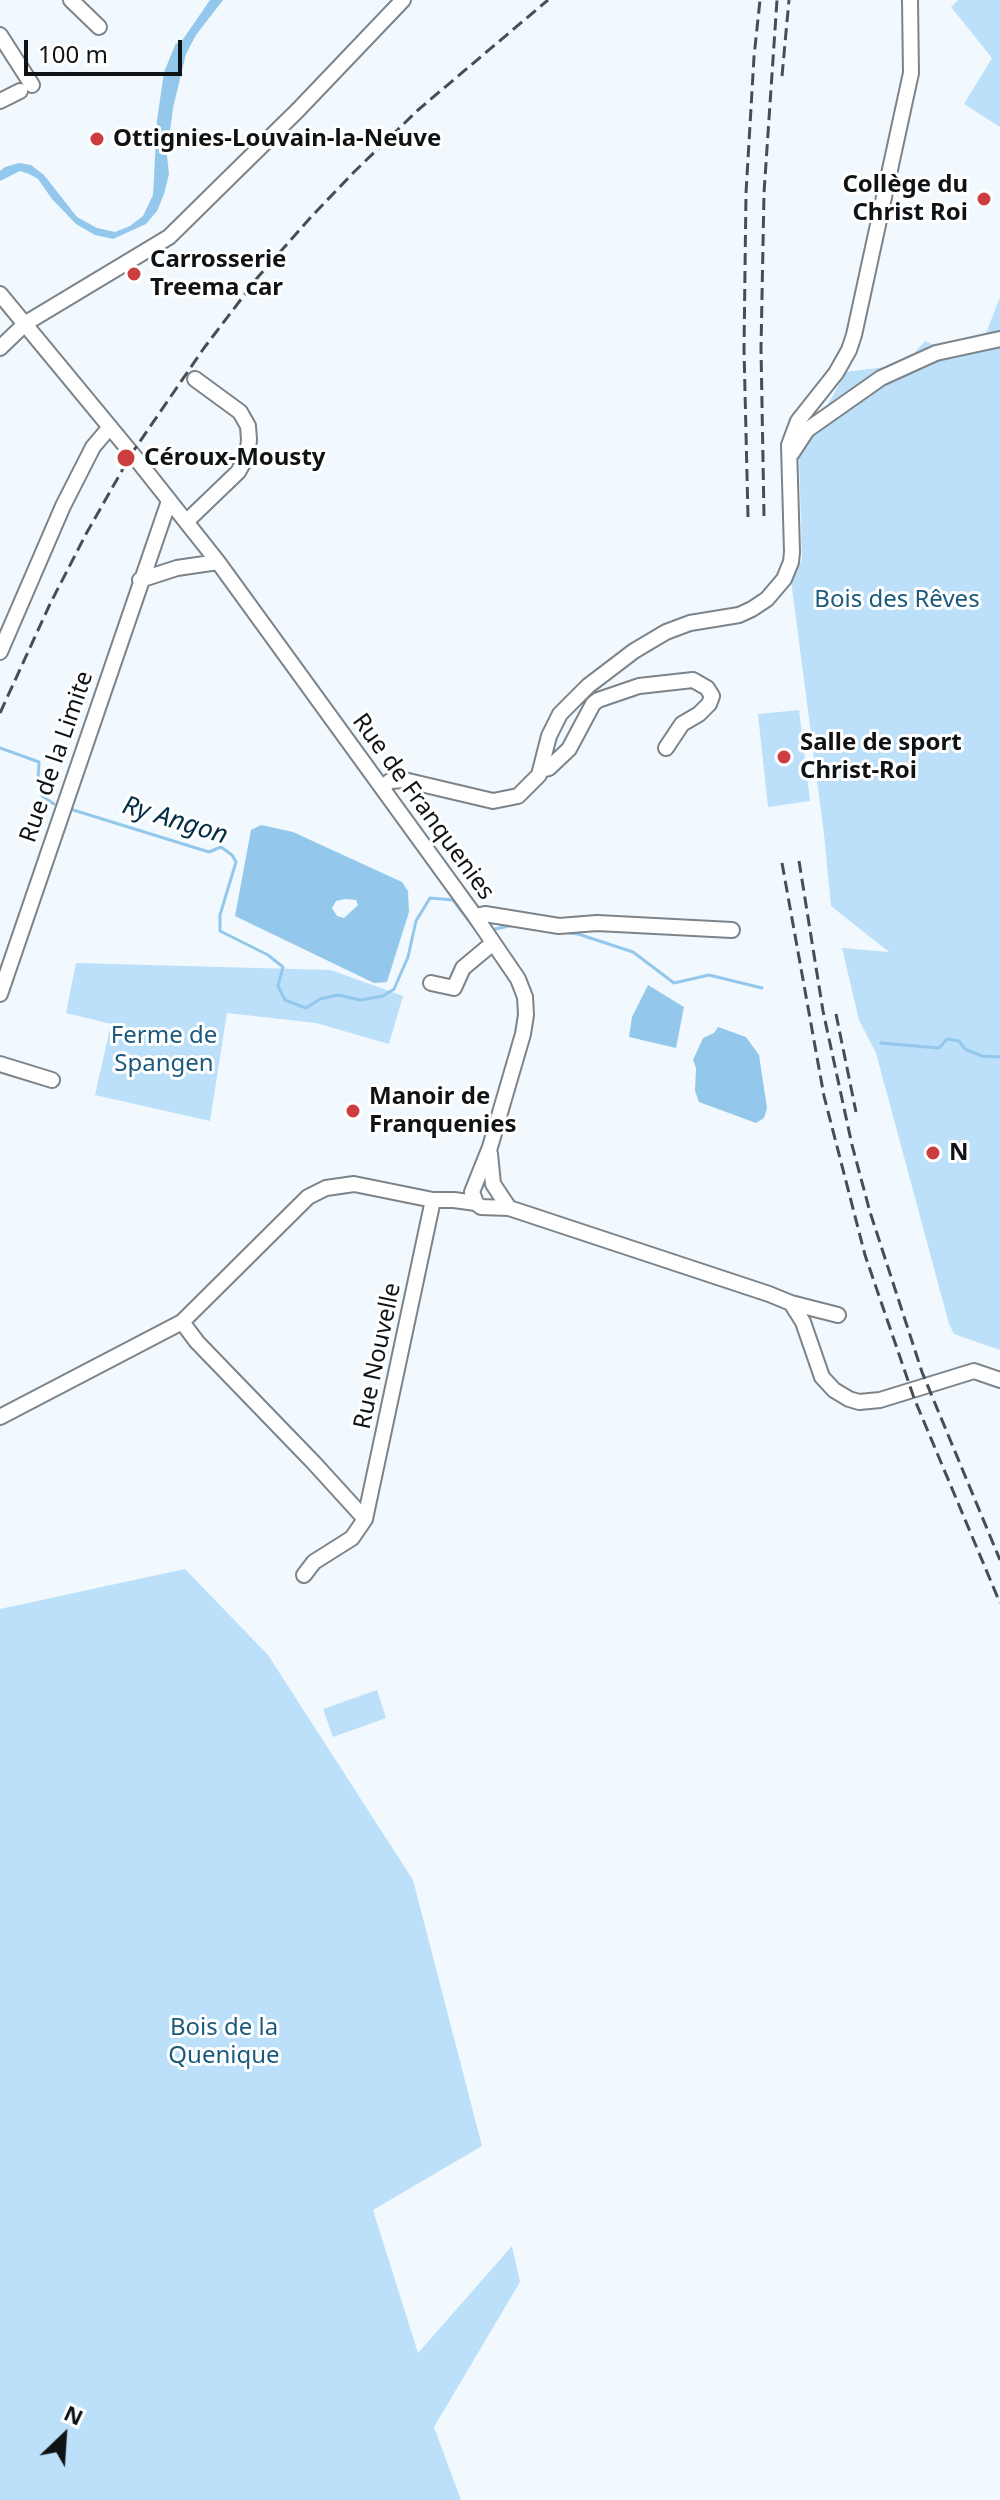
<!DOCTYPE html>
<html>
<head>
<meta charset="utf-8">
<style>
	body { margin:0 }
	#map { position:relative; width:1000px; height:2500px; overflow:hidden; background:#f1f9fe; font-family:"Noto Sans",sans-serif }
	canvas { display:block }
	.north { position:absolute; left:24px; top:2396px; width:80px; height:80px; -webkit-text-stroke:6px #fff; paint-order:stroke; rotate:25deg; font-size:22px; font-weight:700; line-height:32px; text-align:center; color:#101315 }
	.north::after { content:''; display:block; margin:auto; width:28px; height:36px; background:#101315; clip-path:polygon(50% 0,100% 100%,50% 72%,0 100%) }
	.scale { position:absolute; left:24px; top:40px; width:158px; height:36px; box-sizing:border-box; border:4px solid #101315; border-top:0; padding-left:10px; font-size:24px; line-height:28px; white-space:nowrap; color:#101315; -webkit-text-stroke:6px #fff; paint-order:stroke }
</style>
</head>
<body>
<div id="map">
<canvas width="1000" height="2500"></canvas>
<div class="north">N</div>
<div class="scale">100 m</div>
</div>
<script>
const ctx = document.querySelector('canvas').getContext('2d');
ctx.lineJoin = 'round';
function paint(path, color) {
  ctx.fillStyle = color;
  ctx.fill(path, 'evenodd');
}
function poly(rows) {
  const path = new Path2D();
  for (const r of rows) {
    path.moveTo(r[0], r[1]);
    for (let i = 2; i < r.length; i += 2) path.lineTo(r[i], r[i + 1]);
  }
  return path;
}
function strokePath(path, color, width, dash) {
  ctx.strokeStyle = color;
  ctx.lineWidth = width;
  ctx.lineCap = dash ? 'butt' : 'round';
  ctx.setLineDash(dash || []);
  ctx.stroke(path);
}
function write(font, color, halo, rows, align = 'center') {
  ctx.font = font + ' "Noto Sans",sans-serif';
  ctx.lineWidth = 6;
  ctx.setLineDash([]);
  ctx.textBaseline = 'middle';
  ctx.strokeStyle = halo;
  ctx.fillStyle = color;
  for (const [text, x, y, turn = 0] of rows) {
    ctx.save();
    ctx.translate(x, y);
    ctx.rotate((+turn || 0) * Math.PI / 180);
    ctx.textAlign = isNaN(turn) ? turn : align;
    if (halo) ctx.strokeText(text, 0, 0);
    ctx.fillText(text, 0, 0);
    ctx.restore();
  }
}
const green = poly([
	[958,0,1000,0,1000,127,964,104,992,58,951,7],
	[1000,297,1000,1350,954,1334,949,1324,876,1053,859,1020,842,948,889,952,831,906,824,834,791,580,802,560,799,456,846,372,884,367,909,359,925,341,941,348,986,333],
	[799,710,810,801,768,807,758,714],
	[76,963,331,970,403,996,389,1044,316,1023,227,1013,210,1121,95,1095,111,1024,66,1013],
	[185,1569,268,1655,413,1880,482,2146,373,2210,418,2353,512,2246,520,2282,434,2427,461,2500,0,2500,0,1609],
	[377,1690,386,1718,333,1737,323,1709]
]);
const water = poly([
	[210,0,223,0,196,35,186,54,173,108,167,155,169,174,164,194,157,211,146,224,113,239,95,235,76,224,52,199,38,179,29,174,20,171,0,181,0,171,5,167,19,163,31,165,44,175,77,217,97,228,115,232,130,226,143,216,153,195,157,120,164,72,176,43,179,45],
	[261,825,293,832,402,882,408,891,409,912,387,982,374,983,235,916,251,830],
	[345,899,356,900,358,905,344,918,337,916,332,908,336,901],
	[648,985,684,1007,676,1048,629,1037,632,1017],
	[718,1027,746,1037,759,1055,767,1108,764,1118,756,1123,699,1102,695,1091,696,1068,693,1060,703,1038,714,1033]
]);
const stream = poly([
	[0,748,39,762,38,780,42,796,54,804],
	[70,809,209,852,221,847,232,855,236,862,220,915,220,931,268,955,283,967,278,986,285,1000,306,1008,320,999,338,995,360,1000,383,996,394,989,408,957,416,921,430,898,453,900,475,929],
	[495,929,514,925],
	[561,932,578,934,633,952,674,983,709,975,762,988],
	[881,1043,939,1048,947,1039,959,1041,965,1049,982,1056,1000,1057]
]);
const minor = poly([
	[71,0,99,27],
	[0,35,32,85],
	[0,101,20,91],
	[0,294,138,461,218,562,475,916,518,979,525,997,526,1015,523,1034,490,1147,472,1192,476,1203],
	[0,348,26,323,169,237,298,110,403,0],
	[792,453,807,430,881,378,936,353,1000,339],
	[187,521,238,472,247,456,249,440,248,426,240,412,195,379],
	[140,580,177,568,218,562],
	[0,652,63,506,93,447,110,427],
	[541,770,549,768,569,749,593,704,598,700,639,686,693,680,707,688,712,696,709,704,699,714,682,724,666,748],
	[382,788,390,781,404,780,493,801,518,796,539,775,549,736,560,714,588,686,634,651,666,632,690,623,739,615,752,609,767,599,784,579,791,562,792,552,789,445,798,421,836,373,849,350,854,335,911,73,910,0],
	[475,916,485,914,559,926,597,923,732,930],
	[431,983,454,988,463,968,493,943],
	[0,994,169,501],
	[0,1064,52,1080],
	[490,1154,493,1184,509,1208],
	[791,1303,803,1322,822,1377,834,1390,849,1399,859,1402,880,1400,974,1371,1000,1380],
	[182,1322,197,1342,314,1463,365,1519],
	[0,1417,182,1322,308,1197,326,1188,354,1184,433,1200,454,1200,476,1203,481,1207,509,1208,769,1294,791,1303,838,1315],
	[304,1575,314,1562,352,1538,365,1519,433,1200]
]);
const rail = poly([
	[782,76,789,0],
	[764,516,761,348,764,193,777,0],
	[748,517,744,349,746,193,754,57,760,0],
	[0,713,50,604,86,534,132,453,204,348,258,277,311,217,354,172,418,110,548,0],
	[799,861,823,1011,852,1145,870,1212,922,1372,1000,1560],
	[782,863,824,1096,865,1255,914,1398,1000,1603],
	[836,1014,856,1112]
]);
const markers = [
	[97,139,8,"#cc3d3f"],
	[984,199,8,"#cc3d3f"],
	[134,274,8,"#cc3d3f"],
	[126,458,10,"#cc3d3f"],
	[784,757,8,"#cc3d3f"],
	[353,1111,8,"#cc3d3f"],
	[933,1153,8,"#cc3d3f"]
];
const poiNames = [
	["Ottignies-Louvain-la-Neuve",113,139],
	["Collège du",968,185,"right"],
	["Christ Roi",968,213,"right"],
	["Carrosserie",150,260],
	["Treema car",150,288],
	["Céroux-Mousty",144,458],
	["Salle de sport",800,743],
	["Christ-Roi",800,771],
	["Manoir de",369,1097],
	["Franquenies",369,1125],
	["N",949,1153]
];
const parkNames = [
	["Bois des Rêves",897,600],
	["Ferme de",164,1036],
	["Spangen",164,1064],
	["Bois de la",224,2028],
	["Quenique",224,2056]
];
const streetNames = [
	["Rue de la Limite",57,757,-71],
	["Rue de Franquenies",423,807,54],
	["Rue Nouvelle",378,1356,-78]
];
const waterNames = [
	["Ry Angon",175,821,17]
];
paint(green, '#bce0f9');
paint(water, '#93c8ec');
strokePath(stream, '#93c8ec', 3);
strokePath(minor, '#7d8489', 18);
strokePath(minor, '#fff', 14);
strokePath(rail, '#494d50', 3, [12, 6]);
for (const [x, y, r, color] of markers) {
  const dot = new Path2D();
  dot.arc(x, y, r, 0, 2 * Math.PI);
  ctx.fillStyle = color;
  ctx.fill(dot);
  strokePath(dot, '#fff', 3);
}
write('bold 24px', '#101315', '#fff', poiNames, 'left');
write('24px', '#1c5a7d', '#fff', parkNames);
write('24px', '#101315', '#fff', streetNames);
write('italic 26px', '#012e46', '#fff', waterNames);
</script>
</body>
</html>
